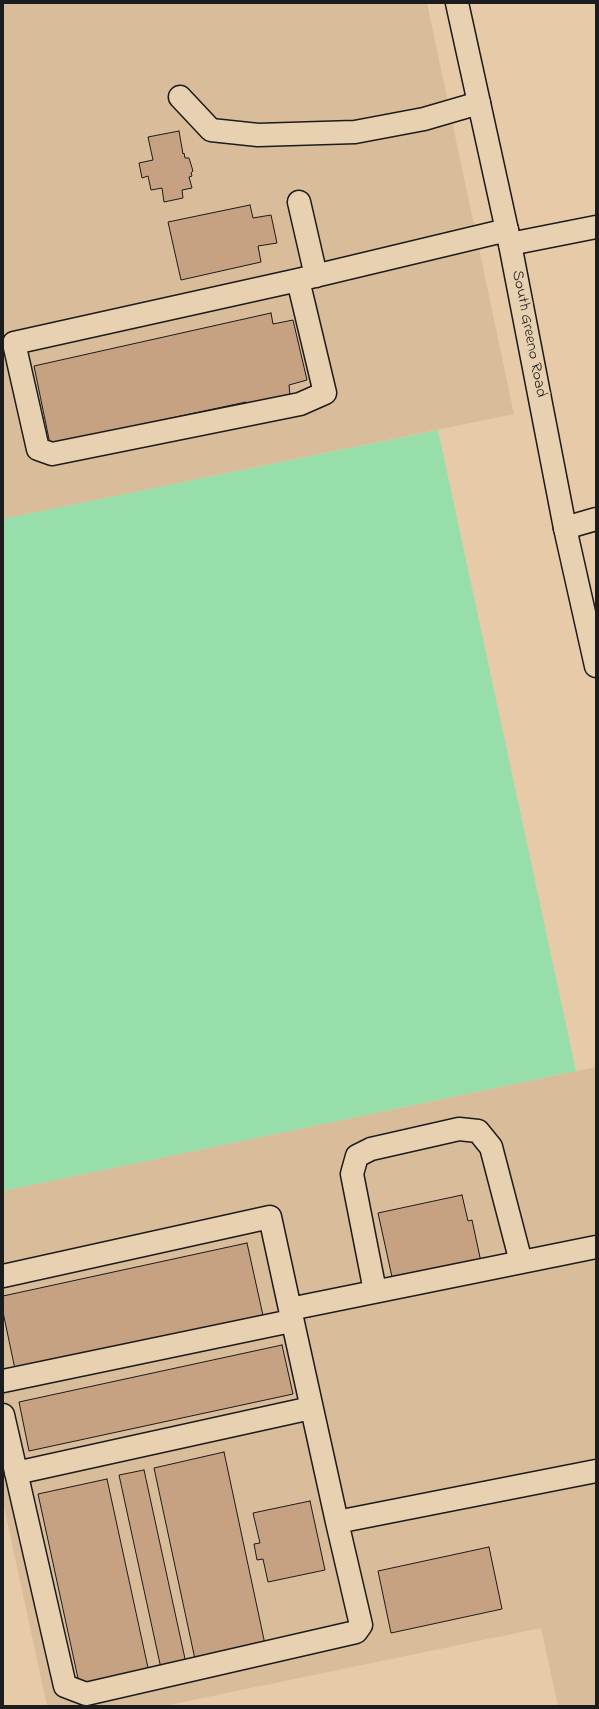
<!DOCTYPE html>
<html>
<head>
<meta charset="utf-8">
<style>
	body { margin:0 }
	#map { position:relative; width:599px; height:1709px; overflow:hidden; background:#e7cba9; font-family:"Indie Flower",sans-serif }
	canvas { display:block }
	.frame { position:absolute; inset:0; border:4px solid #1c1c1c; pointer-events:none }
</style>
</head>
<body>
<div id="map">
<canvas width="599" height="1709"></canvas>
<div class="frame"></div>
</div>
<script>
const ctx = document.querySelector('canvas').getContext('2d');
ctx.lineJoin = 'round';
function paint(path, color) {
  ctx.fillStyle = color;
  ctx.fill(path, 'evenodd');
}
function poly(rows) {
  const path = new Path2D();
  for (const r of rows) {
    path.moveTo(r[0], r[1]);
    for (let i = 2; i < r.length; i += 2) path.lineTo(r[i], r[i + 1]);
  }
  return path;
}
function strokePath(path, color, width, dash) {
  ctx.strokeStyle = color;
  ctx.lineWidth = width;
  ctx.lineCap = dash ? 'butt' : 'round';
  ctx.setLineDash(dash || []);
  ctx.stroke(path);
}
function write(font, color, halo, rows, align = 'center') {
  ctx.font = font + ' "Indie Flower",sans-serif';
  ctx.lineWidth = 3.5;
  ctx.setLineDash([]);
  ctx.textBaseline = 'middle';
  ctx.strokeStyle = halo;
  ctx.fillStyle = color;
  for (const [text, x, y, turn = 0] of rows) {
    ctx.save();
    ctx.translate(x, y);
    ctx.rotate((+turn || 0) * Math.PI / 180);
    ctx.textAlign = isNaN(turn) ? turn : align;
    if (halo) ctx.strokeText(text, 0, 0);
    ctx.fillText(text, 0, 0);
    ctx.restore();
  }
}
const built = poly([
	[3,3,427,3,514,414,3,519],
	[596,1067,596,1706,558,1706,541,1628,164,1706,47,1706,3,1502,3,1191]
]);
const green = poly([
	[438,430,576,1071,3,1191,3,519]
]);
const building = poly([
	[179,131,183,154,184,153,185,158,189,158,193,171,191,173,192,176,189,177,192,188,182,190,183,198,164,202,162,188,151,190,148,176,142,178,139,163,153,160,148,137,179,131],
	[250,205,253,218,271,215,277,243,258,246,261,262,181,280,168,222,250,205],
	[271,313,273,324,293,320,307,380,289,385,290,395,247,404,246,402,50,444,34,366,271,313],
	[462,1195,468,1221,472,1220,481,1262,455,1267,454,1264,392,1277,378,1213,462,1195],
	[247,1243,264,1320,16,1374,3,1312,3,1296,247,1243],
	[282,1345,293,1394,29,1451,19,1402,282,1345],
	[224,1452,266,1649,196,1664,154,1468,224,1452],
	[144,1470,187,1668,162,1673,119,1475,144,1470],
	[107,1479,150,1677,81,1692,38,1494,107,1479],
	[310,1501,325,1570,268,1582,263,1559,257,1560,254,1544,260,1543,253,1513,310,1501],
	[489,1547,502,1609,391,1633,378,1571,489,1547]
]);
const minor = poly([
	[180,97,211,130,258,135,355,132,424,119,479,103],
	[299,202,316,276],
	[510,244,596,227],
	[298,280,325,393,300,404,52,454,38,449,14,343,298,280,507,230],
	[565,528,596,519],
	[596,1247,290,1309,337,1522,596,1471],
	[3,1276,270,1217,290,1309],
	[375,1291,352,1174,357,1156,371,1149,459,1129,478,1131,491,1147,521,1262],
	[3,1381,291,1321],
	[3,1415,65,1686,86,1694,356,1632,361,1625,337,1522],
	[16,1473,311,1408]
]);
const major = poly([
	[457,3,510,244,565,528,596,666]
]);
const streetNames = [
	["South Greeno Road",528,334,79]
];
paint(built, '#d9bc9a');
paint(green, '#98deab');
paint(building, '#c6a282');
strokePath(building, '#1c1c1c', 1);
strokePath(minor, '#1c1c1c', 25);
strokePath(major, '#1c1c1c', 25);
strokePath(minor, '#e8d1b1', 22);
strokePath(major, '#e8d1b1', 22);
write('16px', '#1c1c1c', '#e8d1b1', streetNames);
</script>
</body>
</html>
